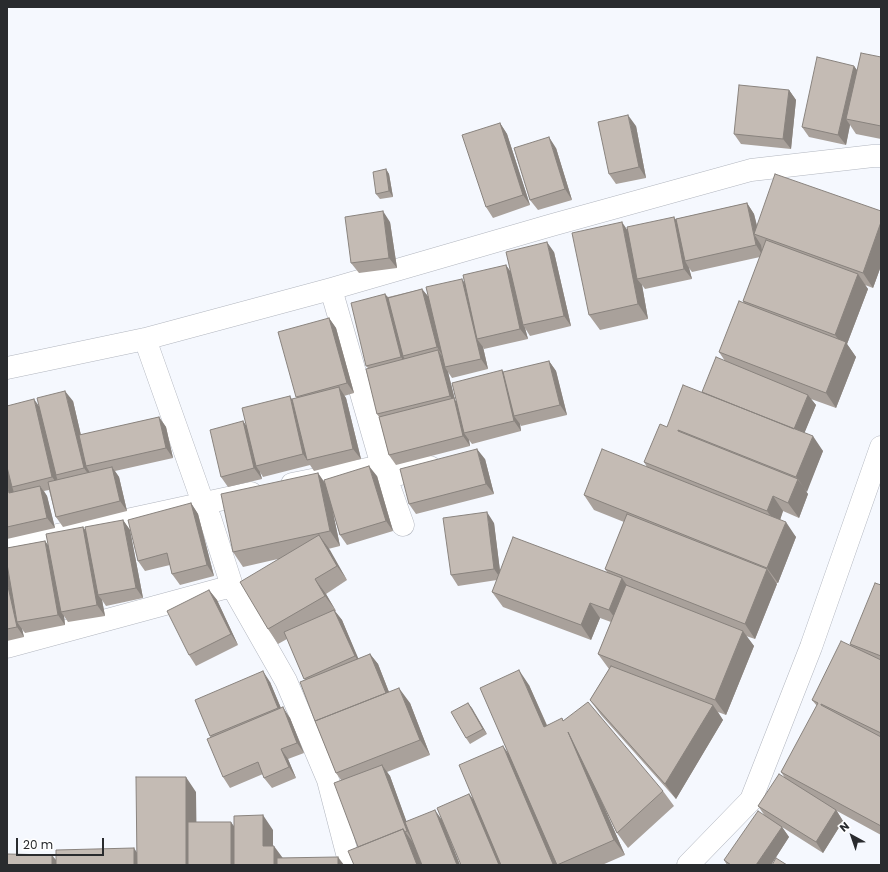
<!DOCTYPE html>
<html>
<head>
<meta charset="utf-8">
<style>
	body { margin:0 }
	#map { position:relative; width:888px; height:872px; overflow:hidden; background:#f5f8fe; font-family:Poppins,sans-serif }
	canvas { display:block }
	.frame { position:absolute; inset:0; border:8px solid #292b2e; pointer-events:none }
	.north { position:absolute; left:832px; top:816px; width:40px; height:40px; -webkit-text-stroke:3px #fff; paint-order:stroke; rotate:320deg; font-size:11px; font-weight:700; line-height:16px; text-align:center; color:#292b2e }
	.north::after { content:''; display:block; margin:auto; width:14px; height:18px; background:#292b2e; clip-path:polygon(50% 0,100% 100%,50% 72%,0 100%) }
	.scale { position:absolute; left:16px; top:838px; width:88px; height:18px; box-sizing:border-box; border:2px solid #292b2e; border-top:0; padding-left:5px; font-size:12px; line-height:14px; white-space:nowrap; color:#292b2e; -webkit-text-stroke:3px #fff; paint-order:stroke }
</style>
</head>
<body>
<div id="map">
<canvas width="888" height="872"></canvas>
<div class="frame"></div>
<div class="north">N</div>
<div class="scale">20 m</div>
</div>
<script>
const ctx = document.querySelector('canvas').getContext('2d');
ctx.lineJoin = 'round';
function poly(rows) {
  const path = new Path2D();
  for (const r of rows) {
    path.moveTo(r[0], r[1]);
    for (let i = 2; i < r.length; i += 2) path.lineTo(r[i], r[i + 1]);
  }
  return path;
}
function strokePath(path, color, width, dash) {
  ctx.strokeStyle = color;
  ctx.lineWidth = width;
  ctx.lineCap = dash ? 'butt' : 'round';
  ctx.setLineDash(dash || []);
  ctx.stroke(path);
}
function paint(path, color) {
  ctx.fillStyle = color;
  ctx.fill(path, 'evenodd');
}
const minor = poly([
	[331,289,382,466,403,525],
	[145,339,203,503,210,518,232,586,286,681,328,780,350,865],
	[7,368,145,339,331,289,552,225,751,170,873,156,881,156],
	[292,484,382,466,400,474,430,467],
	[7,546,251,493],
	[7,647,232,586],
	[688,865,751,800,811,647,881,447]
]);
const wall = poly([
	[881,57,881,139,856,134,850,125,846,145,809,137,802,127,854,66,857,70],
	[789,90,796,100,791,149,741,144,734,134],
	[500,123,507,134,530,205,493,218,486,207],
	[636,126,646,178,616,184,609,174],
	[556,148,572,200,538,210,530,200],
	[386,169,389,174,393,197,380,199,376,194],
	[747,203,754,214,757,225,881,211,881,266,873,288,865,285,868,289,847,344,856,357,836,408,811,399,816,405,804,433,823,451,806,492,808,494,799,518,783,511,780,520,796,537,778,583,776,583,777,584,755,639,746,636,754,646,726,715,718,712,723,720,676,799,601,715,590,700,609,669,598,654,611,622,600,618,591,640,503,607,492,592,497,580,458,586,451,575,494,523,500,571,607,572,605,569,624,522,594,510,584,495,647,467,644,462,667,427,702,393,702,392,725,361,719,352,744,303,743,301,760,257,692,272,689,268,692,279,645,289,642,285,648,319,600,330,589,315,627,230],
	[390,222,397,268,359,273,351,263],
	[554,252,571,326,530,336,525,328,528,339,484,349,483,347,488,369,452,378,448,372,455,400,457,402,502,370,504,373,549,361,556,371,567,415,521,426,520,424,521,431,472,444,469,440,470,446,396,465,389,455,379,417,377,414,368,368,366,366,385,294,388,297,422,289,428,296,465,284,506,265,511,272],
	[329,318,336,328,354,393,344,396,346,398,361,459,314,471,310,465,263,477,260,472,262,479,228,487,221,477,243,421,246,425,293,401,297,398,296,397],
	[73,401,81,435,159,417,166,427,173,458,115,471,119,477,127,511,63,527,56,517,49,490,44,491,47,496,55,528,7,539,7,406,39,407],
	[485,459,494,494,416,514,409,504],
	[318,473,325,483,377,476,393,531,347,545,340,535,333,513,340,546,328,549,347,580,326,594,336,611,335,611,342,620,358,659,370,654,378,664,389,692,410,703,430,755,387,772,390,776,406,821,441,819,469,794,473,799,508,754,529,685,547,725,563,720,663,791,674,806,628,848,617,833,600,798,625,855,602,865,461,865,450,840,460,865,413,842,412,842,414,844,422,865,354,865,358,847,341,780,336,773,315,721,305,680,287,639,278,644,268,629,278,559,243,567,233,552],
	[191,503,198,514,214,576,180,585,172,574,170,565,145,571,138,561],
	[123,520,130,530,143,598,106,606,102,600,105,616,68,622,64,616,65,625,25,633,22,629,24,637,7,641,7,548,45,541,49,546,83,527,86,531],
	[881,585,881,835,837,811,843,821,823,853,782,827,789,837,771,865,727,865,724,860,765,816,758,806,785,778,781,772,817,706,812,700,851,646,850,644],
	[209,590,217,600,238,645,196,666,189,655],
	[270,682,281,708,290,718,304,753,288,759,296,778,272,788,264,778,263,774,230,788,223,777,210,736],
	[468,703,487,734,470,744,466,738]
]);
const shadedWall = poly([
	[854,66,861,76,846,119,850,125,846,145,838,135],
	[789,90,796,100,791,149,783,139],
	[628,115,636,126,646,178,639,167],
	[500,123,507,134,530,205,523,195],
	[549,137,556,148,572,200,565,189],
	[386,169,389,174,393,197,389,191],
	[747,203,754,214,759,236,754,234],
	[383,211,390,222,397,268,389,258],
	[674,217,681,227,685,261,689,268,692,279,684,269],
	[622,222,632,237,637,279,642,285,648,319,638,304],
	[881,222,881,266,873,288,863,273],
	[754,234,761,245,763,256,756,245],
	[547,242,554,252,571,326,564,316],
	[506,265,513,276,523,325,525,328,528,339,520,329],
	[858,274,868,289,847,344,856,357,836,408,826,393,844,347,835,335],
	[462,279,469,289,477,339,483,347,488,369,481,359],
	[422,289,430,299,444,358,437,347],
	[385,294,393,304,403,356,407,362,408,368,401,357],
	[329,318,336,328,354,393,347,383],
	[438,350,445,361,445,367,448,372,455,400,461,408,464,433,469,440,470,446,463,436,455,404,450,396],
	[549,361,556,371,567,415,560,405],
	[502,370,509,381,514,416,520,424,521,431,514,421],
	[339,387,346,398,361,459,353,449],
	[65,391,73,401,88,466,86,466,89,471,91,478,84,468],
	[808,395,816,405,802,439,794,429],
	[290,396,297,407,307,460,303,454],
	[34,399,41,409,56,475,60,487,52,477],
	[159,417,166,427,173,458,166,448],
	[243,421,250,432,256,466,260,472,262,479,254,468],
	[813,436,823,451,807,492,796,477],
	[477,449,485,459,494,494,486,484],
	[7,460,12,487,13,489,16,503,9,493,7,483],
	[369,466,377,476,393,531,386,521],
	[112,467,119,477,127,511,120,501],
	[318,473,328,488,340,546,330,531],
	[798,479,808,494,799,518,788,503],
	[40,486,47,496,55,528,47,518],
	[773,496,783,511,778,526,767,511],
	[191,503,198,514,214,576,207,565],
	[487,512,494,523,501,579,494,569],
	[123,520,130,530,143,598,136,588],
	[786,522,796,537,778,583,767,568],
	[83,527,90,537,98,595,102,600,105,616,97,605],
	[319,535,330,550,347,580,337,566],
	[45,541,52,551,61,612,64,616,65,625,58,615],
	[7,559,17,622,22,629,24,637,17,627,7,582],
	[767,569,777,584,755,639,745,624],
	[622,578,632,593,620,625,609,610],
	[315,579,326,594,336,611,325,596],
	[209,590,217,600,238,645,231,634],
	[590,603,600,618,591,640,581,625],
	[334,610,342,620,362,667,355,656],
	[743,631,754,646,726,715,715,700],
	[370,654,378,664,394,705,387,695],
	[519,670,529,685,554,742,544,727],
	[263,671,270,682,285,718,278,708],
	[399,688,410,703,430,755,420,740],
	[468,703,472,708,487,734,483,729],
	[713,705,723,720,676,799,665,784],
	[283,707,290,718,304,753,297,743],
	[568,732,578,747,625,855,614,840],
	[503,746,514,761,558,865,553,864],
	[281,749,288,759,296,778,289,767],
	[382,765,390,776,414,842,407,831],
	[186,777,196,792,197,865,186,865],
	[469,794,477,804,502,865,499,865],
	[435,810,442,820,460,865,457,865],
	[836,810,843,821,823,853,816,842],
	[263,815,273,830,273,861,263,846],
	[231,822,242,837,242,865,231,865],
	[782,827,789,837,771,865,756,865],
	[403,829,414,844,422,865,417,865],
	[274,846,285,861,285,865,274,865],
	[134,848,144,863,144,865,134,865],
	[52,855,60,865,52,865],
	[338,857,344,865,338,865]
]);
const building = poly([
	[861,53,881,57,881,126,846,119,861,53],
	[817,57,854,66,838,135,802,127,817,57],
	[739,85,789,90,783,139,734,134,739,85],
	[628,115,639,167,609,174,598,122,628,115],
	[500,123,523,195,486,207,462,135,500,123],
	[549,137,565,189,530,200,514,148,549,137],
	[386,169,389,191,376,194,373,172,386,169],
	[775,174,881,211,881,222,863,273,754,234,775,174],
	[747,203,756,245,685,261,676,219,747,203],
	[383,211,389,258,351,263,345,217,383,211],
	[674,217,684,269,637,279,627,227,674,217],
	[622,222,638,304,589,315,572,233,622,222],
	[766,240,858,274,835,335,743,301,766,240],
	[547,242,564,316,523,325,506,252,547,242],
	[506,265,520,329,477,339,463,275,506,265],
	[462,279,481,359,445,367,426,287,462,279],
	[422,289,437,347,403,356,388,298,422,289],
	[385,294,401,357,366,366,351,303,385,294],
	[739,301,846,342,826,393,719,352,739,301],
	[329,318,347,383,296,397,278,332,329,318],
	[438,350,450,396,377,414,366,369,438,350],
	[716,357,808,395,794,429,702,392,716,357],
	[549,361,560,405,514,416,503,372,549,361],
	[502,370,514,421,464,433,452,383,502,370],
	[683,385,813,436,796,477,678,430,678,431,798,479,788,503,773,496,767,511,644,462,660,424,667,427,683,385],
	[339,387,353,449,307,460,292,399,339,387],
	[65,391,84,468,56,475,37,398,65,391],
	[290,396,303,454,256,466,242,408,290,396],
	[454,398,463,436,389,455,379,417,454,398],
	[34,399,52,477,12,487,7,467,7,406,34,399],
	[159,417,166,448,86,466,79,435,159,417],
	[243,421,254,468,221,477,210,430,243,421],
	[477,449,486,484,409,504,400,469,477,449],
	[602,449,786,522,767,568,584,495,602,449],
	[369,466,386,521,340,535,324,480,369,466],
	[112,467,120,501,56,517,48,482,112,467],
	[318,473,330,531,233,552,221,494,318,473],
	[7,483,9,493,40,486,47,518,7,527,7,483],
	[191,503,207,565,172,574,167,553,138,561,128,520,191,503],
	[487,512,494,569,451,575,443,518,487,512],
	[627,514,767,569,745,624,605,569,627,514],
	[123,520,136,588,98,595,85,527,123,520],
	[83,527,97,605,61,612,46,534,83,527],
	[319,535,337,566,315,579,325,596,268,629,240,582,319,535],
	[513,537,622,578,609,610,590,603,581,625,492,592,513,537],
	[45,541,58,615,17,622,7,564,7,548,45,541],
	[7,582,17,627,7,629,7,582],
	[875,583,881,585,881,656,850,644,875,583],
	[626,585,743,631,715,700,598,654,626,585],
	[209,590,231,634,189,655,167,611,209,590],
	[334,610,355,656,304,679,284,632,334,610],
	[841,641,881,660,881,733,821,704,821,705,881,737,881,826,781,772,818,703,812,700,841,641],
	[370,654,386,693,315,721,300,682,370,654],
	[611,666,713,705,665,784,590,700,611,666],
	[519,670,544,727,562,718,563,721,588,702,663,791,617,833,568,732,614,840,557,865,480,688,519,670],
	[263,671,278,708,210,736,195,700,263,671],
	[399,688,420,740,336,773,315,721,399,688],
	[468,703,483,729,466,738,451,712,468,703],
	[283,707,297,743,281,749,289,767,264,778,258,762,223,777,207,739,283,707],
	[503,746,553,864,552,865,501,865,459,765,503,746],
	[382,765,407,831,405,832,403,829,358,847,334,783,382,765],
	[779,774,836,810,816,842,758,806,779,774],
	[136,777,186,777,186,865,137,865,136,777],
	[469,794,499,865,461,865,437,808,469,794],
	[435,810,457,865,422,865,405,822,435,810],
	[758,811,782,827,756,865,731,865,724,860,758,811],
	[263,815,263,846,274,846,274,865,234,865,234,816,263,815],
	[188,822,231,822,231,865,188,865,188,822],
	[403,829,417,865,354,865,348,851,403,829],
	[134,848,134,865,56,865,56,850,134,848],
	[7,854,52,855,52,865,7,865,7,854],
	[338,857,338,865,277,865,277,858,338,857],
	[776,858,787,865,772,865,776,858]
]);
strokePath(minor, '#b2b6bf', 23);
strokePath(minor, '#fff', 22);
paint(wall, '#a9a19b');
paint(shadedWall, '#89837e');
paint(building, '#c4bbb4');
strokePath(building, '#89837e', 1);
</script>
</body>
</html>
